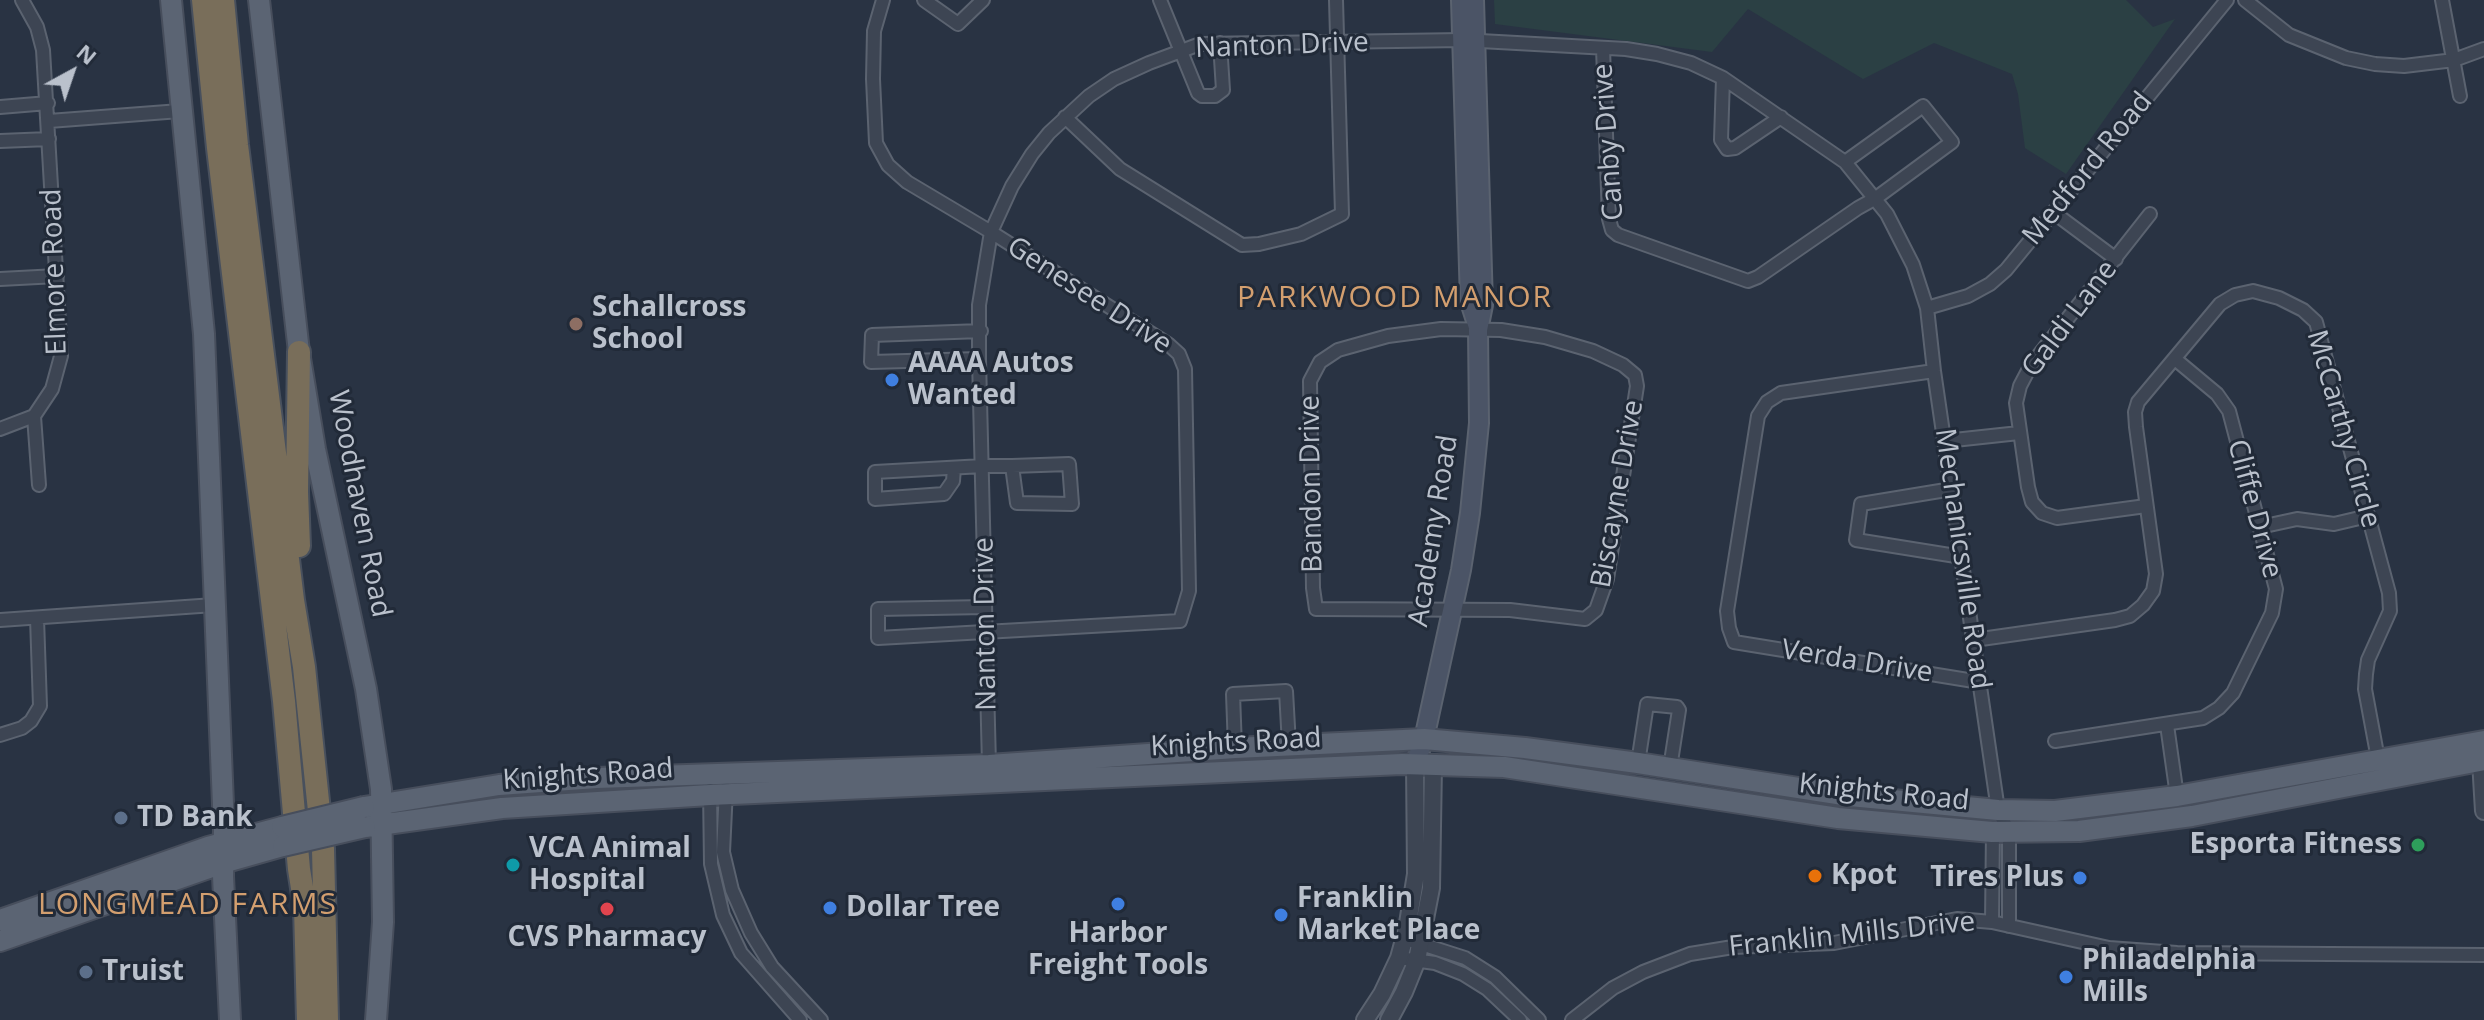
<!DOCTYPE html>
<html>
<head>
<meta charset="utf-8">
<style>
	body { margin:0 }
	#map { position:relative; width:2484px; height:1020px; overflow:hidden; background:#293343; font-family:"Open Sans",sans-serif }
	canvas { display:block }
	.north { position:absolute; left:32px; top:32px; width:80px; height:80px; -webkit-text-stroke:6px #212a38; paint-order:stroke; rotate:40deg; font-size:22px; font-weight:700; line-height:32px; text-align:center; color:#bac1cc }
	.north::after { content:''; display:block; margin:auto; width:28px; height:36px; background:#bac1cc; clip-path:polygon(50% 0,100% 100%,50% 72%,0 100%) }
</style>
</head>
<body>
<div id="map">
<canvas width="2484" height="1020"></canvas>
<div class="north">N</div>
</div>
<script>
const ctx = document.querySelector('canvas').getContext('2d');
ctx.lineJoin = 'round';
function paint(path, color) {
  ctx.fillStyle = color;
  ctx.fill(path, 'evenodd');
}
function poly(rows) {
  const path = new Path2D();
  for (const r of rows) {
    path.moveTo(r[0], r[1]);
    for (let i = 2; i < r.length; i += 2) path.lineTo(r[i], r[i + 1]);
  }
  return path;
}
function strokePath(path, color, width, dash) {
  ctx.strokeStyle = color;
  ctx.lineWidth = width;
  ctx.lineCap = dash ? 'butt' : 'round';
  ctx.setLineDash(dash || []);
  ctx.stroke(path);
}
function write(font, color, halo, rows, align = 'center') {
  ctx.font = font + ' "Open Sans",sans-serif';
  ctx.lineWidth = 6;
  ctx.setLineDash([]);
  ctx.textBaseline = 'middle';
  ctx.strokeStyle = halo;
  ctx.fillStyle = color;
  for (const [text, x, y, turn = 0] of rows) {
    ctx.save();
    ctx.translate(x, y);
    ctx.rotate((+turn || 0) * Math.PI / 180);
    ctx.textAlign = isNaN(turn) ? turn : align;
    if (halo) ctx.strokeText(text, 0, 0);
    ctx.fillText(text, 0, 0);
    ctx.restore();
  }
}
const green = poly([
	[1494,0,2126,0,2153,27,2175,19,2066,174,2025,148,2018,94,2012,74,1934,43,1863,79,1748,9,1712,52,1495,24]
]);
const minor = poly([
	[22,0,37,27,43,50,61,356,52,389,34,416],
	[883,0,874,31,873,79,876,143,888,165,907,182,991,232,1168,344,1179,354,1185,369,1189,591,1180,621,878,638,878,609,985,607],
	[924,0,958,24,983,0],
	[1160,0,1198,93,1202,96,1215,96,1223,90,1220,43],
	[2245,0,2289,35,2346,58,2375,64,2404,66,2454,60,2484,49],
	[2442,0,2460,96],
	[1603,48,1609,219,1612,230,1618,235,1748,281,1758,277,1858,208,1876,198,1952,142,1923,106,1845,162],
	[1723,78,1721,140,1727,149,1735,148,1781,117],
	[0,107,48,103],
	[1065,117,1120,169,1242,245,1259,244,1301,234,1342,214,1336,0],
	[49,121,180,111],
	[0,141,49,139],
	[2053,212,2116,259],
	[0,279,57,276],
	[1927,308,1968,296,1990,284,2006,270,2227,0],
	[1441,329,1501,330,1545,337,1593,351,1623,365,1635,375,1637,386,1607,579,1596,610,1585,619,1510,610,1316,609,1313,588,1310,381,1320,362,1338,350,1388,336,1441,329],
	[979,359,871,362,872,335,981,331],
	[1934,371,1781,393,1767,402,1758,416,1727,611,1729,628,1734,642,1980,682],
	[34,416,39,485],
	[0,429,34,416],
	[1945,441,2019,433],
	[954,468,953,481,944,494,875,499,875,472,983,466,1012,466,1069,464,1072,504,1017,503,1012,466],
	[1952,489,1861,504,1856,540,1962,557],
	[2146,506,2057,518,2042,513,2032,502,2028,487,2016,403,2020,386,2031,365,2150,214],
	[2260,527,2297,519,2334,524,2368,516],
	[0,620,214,605],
	[1974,640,2115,620,2130,616,2143,605,2153,591,2156,574,2136,427,2135,412,2138,402,2220,304,2235,295,2253,291,2279,298,2303,310,2316,322,2389,593,2390,611,2368,660,2366,674,2365,689,2378,759],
	[2167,725,2177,796],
	[0,735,22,728,31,721,40,706,37,618],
	[2055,741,2203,718,2219,708,2233,693,2272,613,2276,589,2229,411,2217,394,2175,359],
	[1235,748,1233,694,1286,691,1289,745],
	[1638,763,1647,704,1677,707,1679,710,1670,768],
	[989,765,979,359,979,305,991,232,1012,186,1032,154,1049,133,1089,96,1114,79,1149,63,1200,44,1462,40,1626,49,1657,54,1691,63,1723,78,1845,162,1887,214,1913,265,1927,308,1934,371,1998,810,2009,832,2009,926],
	[726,789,723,852,732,890,751,933,772,967,821,1020],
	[710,790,711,864,723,915,741,953,800,1020],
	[1992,922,1993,829],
	[1412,941,1465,958,1495,977,1539,1020],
	[1399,958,1435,963,1463,974,1487,989,1520,1020],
	[1572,1020,1613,988,1643,972,1690,954,1733,947,1834,943,1957,919,1992,922,2109,948,2177,953,2484,955]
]);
const tertiary = poly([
	[2484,754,2481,761,2484,811],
	[1365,1020,1382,994,1399,958,1407,929,1416,874,1415,764],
	[1389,1020,1404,992,1417,960,1431,888,1433,765]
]);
const secondary = poly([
	[1461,0,1470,302,1478,327],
	[1415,764,1424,739,1461,570,1470,513,1479,423,1478,330,1483,305,1474,0]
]);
const primary = poly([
	[171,0,204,334,224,829,223,876,230,1020],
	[259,0,299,352,315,449,366,689,381,789,383,922,376,1020],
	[364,807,499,785,596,778,989,765,1235,748,1424,739,1525,748,1638,763,1850,796,1998,810,2055,811,2177,796,2484,741],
	[365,827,502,808,710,795,1402,764,1504,767,1838,818,1992,832,2079,831,2192,816,2484,760],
	[0,920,208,847,282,827],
	[0,941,223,863,283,846]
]);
const motorway = poly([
	[203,0,218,148,284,701,299,869,305,907,308,1020],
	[223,0,237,145,258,314,293,600,304,667,323,849,327,1020],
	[299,352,297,492,299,546]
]);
const primaryBridge = poly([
	[282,827,364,807],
	[283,846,365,827]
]);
const markers = [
	[576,324,8,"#8d6e63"],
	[892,380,8,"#3f7fe0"],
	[121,818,8,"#5c6f8a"],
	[2418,845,8,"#2e9e5b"],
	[513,865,8,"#0f9aa8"],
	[1815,876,8,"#e8710a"],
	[2080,878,8,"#3f7fe0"],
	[1118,904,8,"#3f7fe0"],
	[830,908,8,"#3f7fe0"],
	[607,909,8,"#e0444e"],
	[1281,915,8,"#3f7fe0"],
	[86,972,8,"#5c6f8a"],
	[2066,977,8,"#3f7fe0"]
];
const streetNames = [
	["Nanton Drive",1282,46,-2],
	["Canby Drive",1609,142,-94],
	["Medford Road",2088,169,-51],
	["Elmore Road",55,272,-92],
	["Genesee Drive",1089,296,33],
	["Galdi Lane",2070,319,-53],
	["McCarthy Circle",2343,429,74],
	["Bandon Drive",1312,484,-91],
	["Biscayne Drive",1618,494,-80],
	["Woodhaven Road",359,504,79],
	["Cliffe Drive",2254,509,75],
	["Academy Road",1434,531,-81],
	["Mechanicsville Road",1962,559,82],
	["Nanton Drive",986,624,-91],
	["Verda Drive",1857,662,9],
	["Knights Road",1236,743,-3],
	["Knights Road",588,775,-4],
	["Knights Road",1884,793,6],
	["Franklin Mills Drive",1852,935,-6]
];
const poiNames = [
	["Schallcross",592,308],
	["School",592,340],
	["AAAA Autos",908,364],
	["Wanted",908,396],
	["TD Bank",137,818],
	["Esporta Fitness",2402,845,"right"],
	["VCA Animal",529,849],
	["Hospital",529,881],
	["Kpot",1831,876],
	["Tires Plus",2064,878,"right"],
	["Franklin",1297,899],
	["Market Place",1297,931],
	["Dollar Tree",846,908],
	["Harbor",1118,934,"center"],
	["Freight Tools",1118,966,"center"],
	["CVS Pharmacy",607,938,"center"],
	["Philadelphia",2082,961],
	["Mills",2082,993],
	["Truist",102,972]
];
const neighbourhoodNames = [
	["PARKWOOD MANOR",1395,298],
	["LONGMEAD FARMS",188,905]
];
paint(green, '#2b4044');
strokePath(minor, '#5b6370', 16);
strokePath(tertiary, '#5b6370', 20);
strokePath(secondary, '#5b6370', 22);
strokePath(primary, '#474e5c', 24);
strokePath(motorway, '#48505d', 26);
strokePath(minor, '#3d4553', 12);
strokePath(tertiary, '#3d4553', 16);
strokePath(secondary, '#4b5466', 18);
strokePath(primary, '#5b6473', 20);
strokePath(motorway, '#796e5a', 22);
strokePath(primaryBridge, '#474e5c', 24, []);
strokePath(primaryBridge, '#5b6473', 20);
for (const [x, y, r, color] of markers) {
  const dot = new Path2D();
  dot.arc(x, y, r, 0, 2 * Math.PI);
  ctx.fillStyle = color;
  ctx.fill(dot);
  strokePath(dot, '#212a38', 3);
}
write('28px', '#bac1cc', '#212a38', streetNames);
write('bold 28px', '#bac1cc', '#212a38', poiNames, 'left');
ctx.letterSpacing = '2px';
write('30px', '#d39f6f', '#212a38', neighbourhoodNames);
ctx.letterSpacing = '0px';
</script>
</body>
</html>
